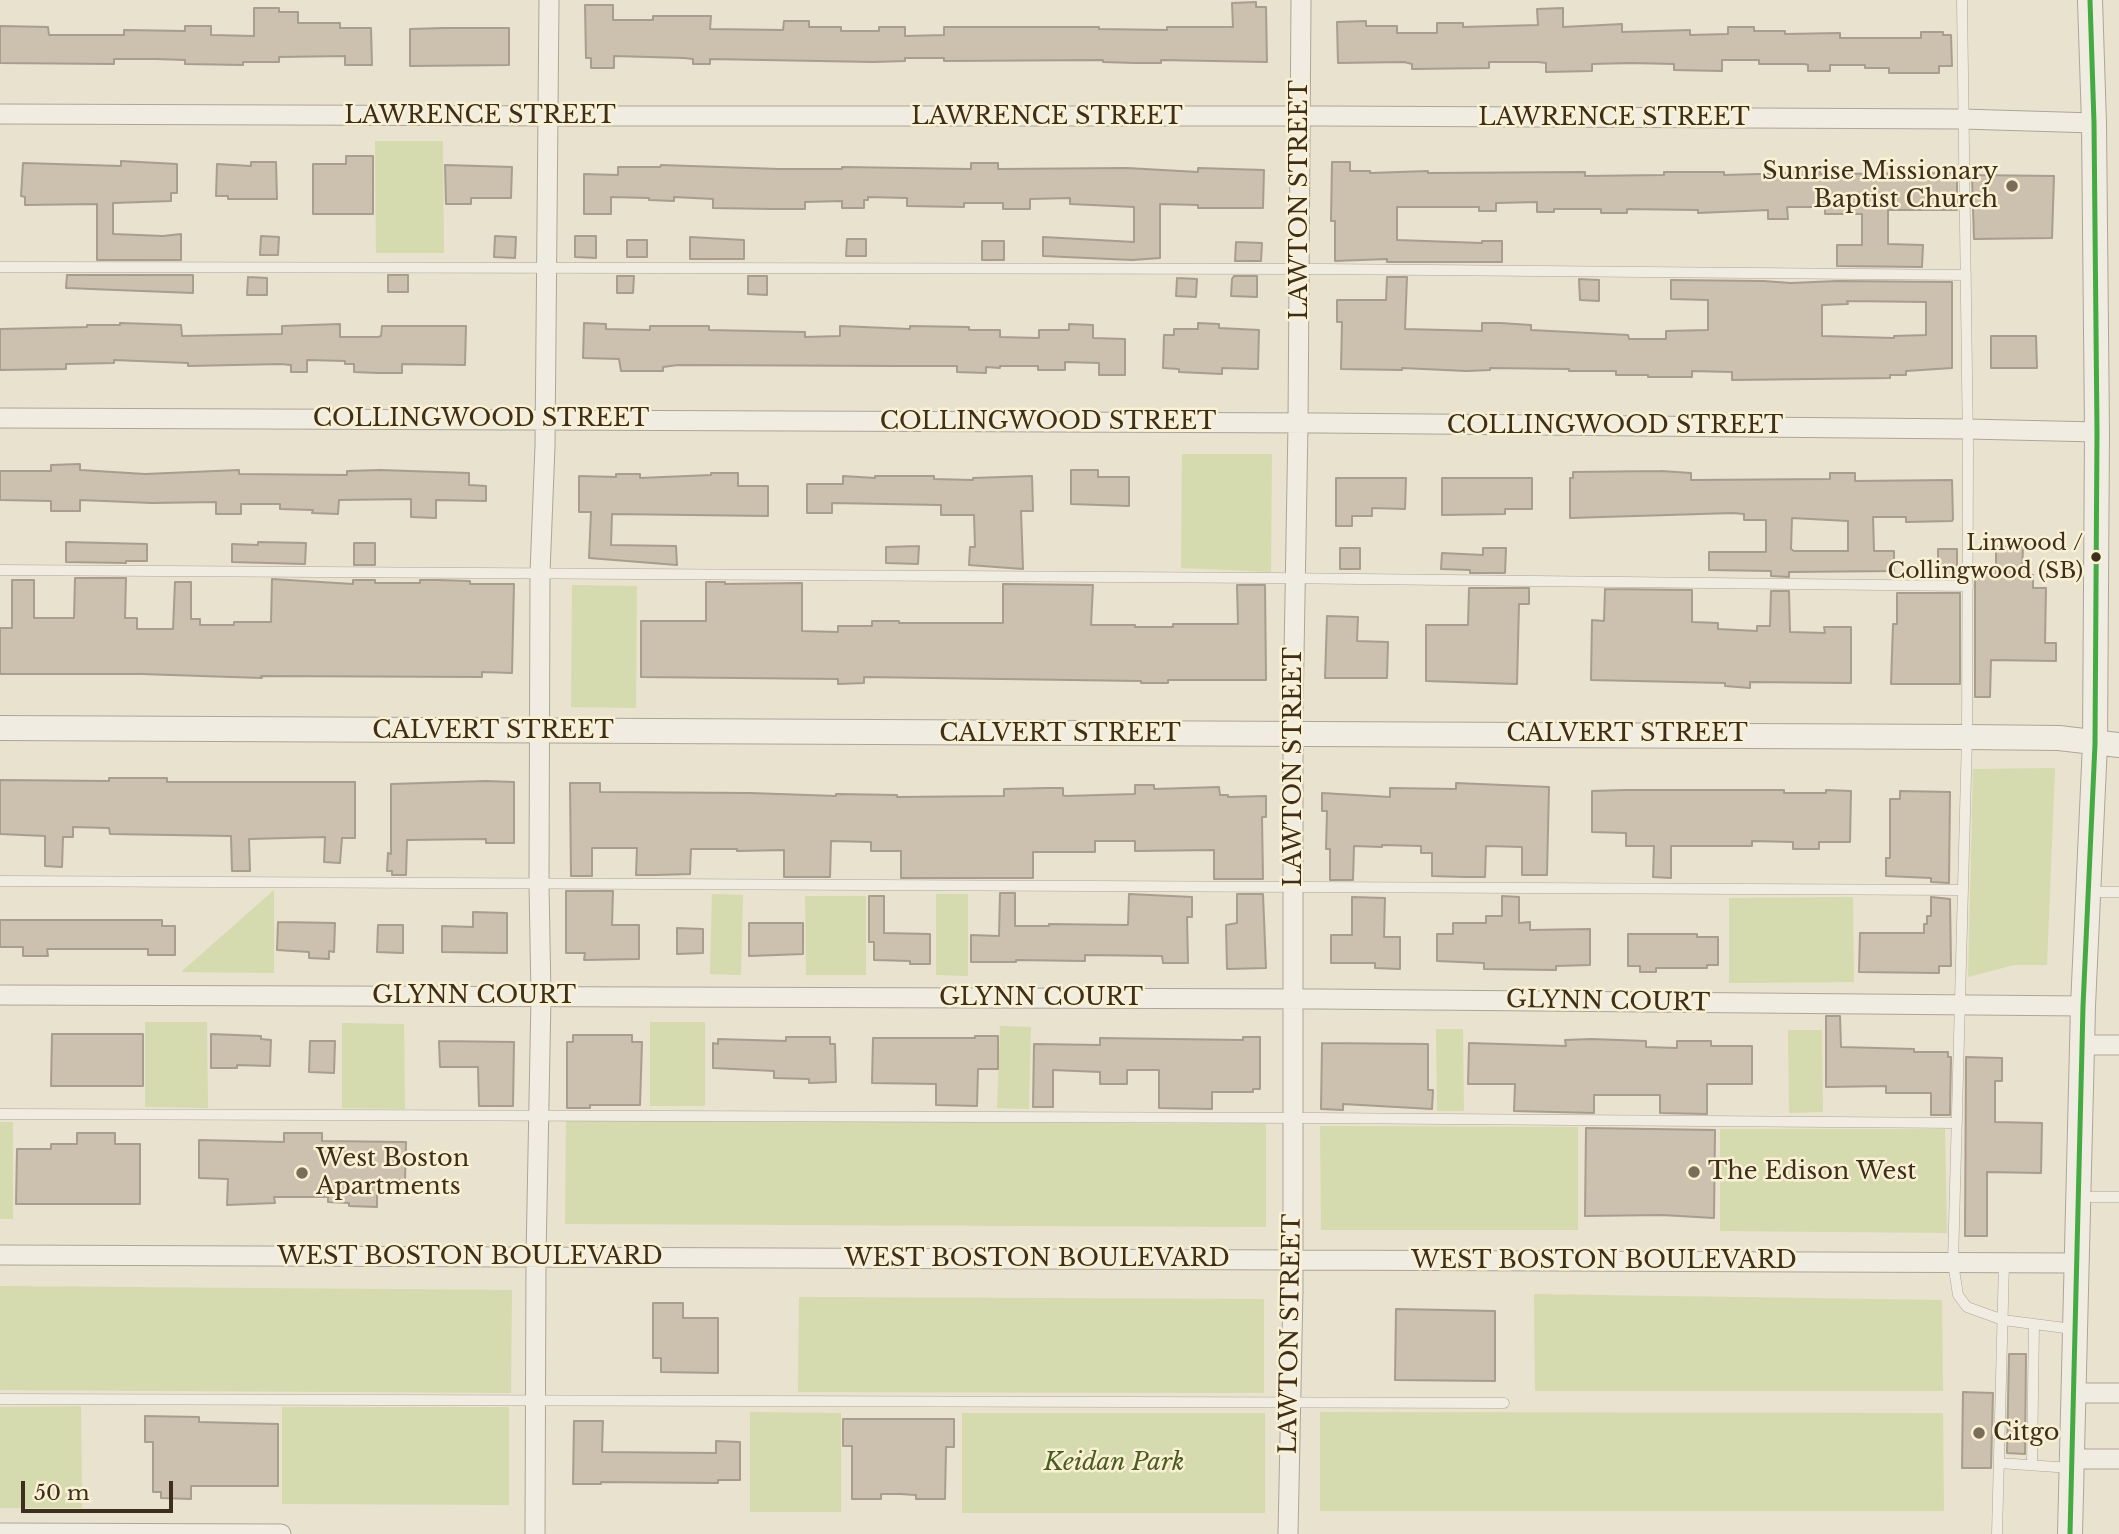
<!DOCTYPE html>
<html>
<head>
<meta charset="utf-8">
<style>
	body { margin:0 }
	#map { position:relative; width:2119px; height:1534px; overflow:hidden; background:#e8e2ce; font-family:"Libre Baskerville",serif }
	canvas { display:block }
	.scale { position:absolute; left:21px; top:1481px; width:152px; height:32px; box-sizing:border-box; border:4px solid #3e2f1d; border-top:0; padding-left:9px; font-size:21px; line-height:24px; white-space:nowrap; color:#3e2f1d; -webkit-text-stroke:5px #faf1d4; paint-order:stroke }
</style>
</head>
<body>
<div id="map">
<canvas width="2119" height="1534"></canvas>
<div class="scale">50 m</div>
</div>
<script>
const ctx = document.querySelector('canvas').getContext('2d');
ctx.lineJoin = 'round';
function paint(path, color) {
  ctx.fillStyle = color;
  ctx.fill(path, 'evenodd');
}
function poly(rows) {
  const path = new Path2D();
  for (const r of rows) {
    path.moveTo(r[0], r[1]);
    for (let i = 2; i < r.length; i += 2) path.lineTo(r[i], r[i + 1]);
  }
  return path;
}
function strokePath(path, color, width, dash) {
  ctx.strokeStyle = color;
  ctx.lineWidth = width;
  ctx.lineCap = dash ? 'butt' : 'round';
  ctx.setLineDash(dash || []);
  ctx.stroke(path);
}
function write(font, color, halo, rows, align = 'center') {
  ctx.font = font + ' "Libre Baskerville",serif';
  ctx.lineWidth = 5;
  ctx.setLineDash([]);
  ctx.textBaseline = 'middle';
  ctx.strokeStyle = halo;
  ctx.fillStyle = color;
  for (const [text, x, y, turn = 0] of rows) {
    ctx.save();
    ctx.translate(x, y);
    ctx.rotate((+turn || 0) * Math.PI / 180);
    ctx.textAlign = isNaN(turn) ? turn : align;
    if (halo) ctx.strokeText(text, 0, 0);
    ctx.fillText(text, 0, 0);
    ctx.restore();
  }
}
const green = poly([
	[375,141,443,141,444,253,376,253],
	[1182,454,1272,454,1271,572,1181,568],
	[572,585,637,586,636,708,571,707],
	[2055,768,2047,965,2014,965,1968,977,1973,769],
	[274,890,274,973,181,972],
	[712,894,743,895,741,975,710,974],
	[936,894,968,894,968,976,936,975],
	[805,896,866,896,866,975,806,975],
	[1853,897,1854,982,1729,983,1729,898],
	[145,1022,207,1022,208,1108,145,1107],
	[650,1022,705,1022,705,1106,650,1106],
	[342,1023,404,1024,405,1109,342,1108],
	[1000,1026,1031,1027,1029,1109,997,1108],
	[1436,1029,1463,1029,1464,1111,1437,1111],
	[1788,1030,1822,1030,1823,1112,1789,1113],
	[566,1120,1266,1124,1266,1227,565,1224],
	[0,1122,13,1122,13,1219,0,1219],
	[1320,1126,1578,1127,1578,1230,1321,1230],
	[1720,1129,1945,1129,1947,1233,1720,1231],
	[0,1286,512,1290,511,1393,0,1390],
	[1534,1294,1942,1300,1943,1391,1535,1391],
	[799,1297,1264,1299,1264,1393,798,1392],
	[81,1406,82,1508,0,1508,0,1407],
	[282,1407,509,1407,509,1505,282,1504],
	[750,1412,841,1413,841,1512,750,1512],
	[1320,1412,1943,1413,1944,1511,1320,1511],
	[962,1413,1265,1413,1265,1513,962,1513]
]);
const building = poly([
	[1256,2,1256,7,1266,7,1267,62,1161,60,1161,63,1135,63,1103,62,1103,60,944,61,944,58,905,58,905,61,873,62,710,59,710,64,693,64,693,59,684,58,614,56,614,68,591,68,591,58,586,58,585,5,613,5,613,20,653,20,653,16,711,16,710,29,783,30,784,21,809,21,809,27,841,27,841,31,879,31,879,27,905,27,905,36,944,35,944,27,1099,27,1099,29,1167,30,1167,27,1233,27,1232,3,1256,2],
	[254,8,279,8,279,12,298,12,298,23,340,23,340,28,371,28,372,65,345,65,345,56,279,57,279,62,243,62,243,65,185,64,185,60,156,59,114,59,114,64,0,63,0,26,48,27,49,35,124,35,124,30,185,31,185,26,211,26,211,35,254,36,254,8],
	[1563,8,1563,27,1622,24,1622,32,1690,30,1690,35,1728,34,1728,27,1754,27,1754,31,1785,31,1785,34,1840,33,1840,38,1921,38,1921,32,1943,32,1943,35,1951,35,1952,66,1939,66,1939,73,1889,73,1889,68,1865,68,1865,65,1830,65,1830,71,1808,71,1808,65,1805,64,1759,64,1759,60,1722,60,1722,71,1674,70,1674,64,1631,63,1592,64,1592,71,1546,72,1546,63,1538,62,1489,62,1489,68,1412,69,1412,64,1404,62,1338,63,1337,22,1366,21,1366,26,1397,26,1397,33,1437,33,1437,23,1463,23,1463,27,1538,25,1537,9,1563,8],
	[444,28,509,28,509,65,410,66,410,29,444,28],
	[346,156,373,156,373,214,313,214,313,164,346,164,346,156],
	[121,161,177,164,177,193,171,193,171,201,113,203,113,234,163,236,181,234,181,260,97,260,97,204,25,205,25,197,21,196,23,163,121,166,121,161],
	[251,162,276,162,277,199,228,199,228,196,216,196,217,164,251,166,251,162],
	[1332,162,1350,162,1350,171,1370,171,1370,173,1428,171,1428,173,1585,172,1585,176,1664,175,1664,172,1724,172,1724,175,1794,173,1794,166,1820,166,1820,174,1951,173,1957,174,1957,210,1888,210,1888,244,1923,245,1922,267,1837,266,1837,245,1862,245,1862,214,1825,214,1825,207,1787,207,1788,219,1768,219,1768,210,1698,213,1698,210,1627,209,1627,213,1601,213,1601,209,1554,209,1554,212,1537,212,1537,202,1496,203,1496,211,1479,211,1479,207,1397,207,1397,240,1482,243,1482,241,1502,241,1502,262,1387,262,1387,259,1335,261,1335,221,1331,221,1332,162],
	[971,163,998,163,998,169,1127,168,1198,172,1198,168,1264,170,1263,208,1198,208,1198,205,1160,204,1160,258,1132,260,1043,256,1043,237,1134,242,1134,207,1070,204,1070,198,1030,199,1030,209,1003,209,1003,203,964,203,964,207,907,206,907,198,868,197,868,200,864,200,864,208,842,208,842,201,805,202,805,209,772,209,713,208,713,199,674,197,674,201,649,200,649,198,611,197,611,214,584,214,584,174,618,175,618,167,660,167,661,165,779,169,842,169,842,167,971,169,971,163],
	[445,165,512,167,511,198,471,198,471,204,446,204,445,165],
	[1972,175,2054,176,2052,238,1974,239,1972,175],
	[261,236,279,237,278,255,260,255,261,236],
	[495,236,516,237,515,258,494,257,495,236],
	[575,236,596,236,596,258,575,257,575,236],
	[690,237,744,240,744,259,690,259,690,237],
	[847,239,866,239,866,256,846,256,847,239],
	[627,240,647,240,647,257,627,257,627,240],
	[982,241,1004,241,1004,260,982,260,982,241],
	[1236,242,1262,243,1261,261,1235,261,1236,242],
	[67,275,193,275,193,293,66,288,67,275],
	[388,275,408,275,408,292,388,292,388,275],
	[617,276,634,276,633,293,617,293,617,276],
	[748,276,767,276,767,295,748,294,748,276],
	[1234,276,1257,276,1257,297,1231,296,1232,279,1234,276],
	[248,277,267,278,267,295,247,295,248,277],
	[1387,277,1407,277,1405,329,1482,331,1482,323,1500,323,1531,325,1531,330,1628,335,1629,339,1666,339,1666,331,1708,330,1708,300,1671,299,1671,280,1763,281,1791,283,1837,281,1952,282,1952,368,1906,371,1906,375,1890,375,1890,378,1732,380,1732,372,1692,371,1692,377,1648,377,1648,375,1616,375,1616,371,1569,371,1569,369,1490,368,1490,370,1466,371,1402,368,1402,370,1341,369,1342,322,1337,322,1337,300,1386,300,1387,277],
	[1847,301,1926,302,1926,335,1894,336,1894,338,1822,336,1822,305,1848,304,1847,301],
	[1177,278,1197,279,1196,297,1176,296,1177,278],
	[1579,279,1599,280,1599,301,1580,300,1579,279],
	[120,323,181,325,182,336,282,334,282,326,340,324,340,337,378,337,381,336,382,326,466,326,465,365,402,364,402,373,378,373,354,372,354,364,345,364,345,361,307,360,307,372,291,372,291,365,281,364,188,366,188,363,114,360,114,363,66,364,66,369,0,370,0,329,87,327,87,325,120,325,120,323],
	[584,323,606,324,606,329,650,330,650,326,709,326,709,330,805,332,805,337,840,336,840,326,910,329,910,326,969,327,969,330,1000,330,1000,337,1039,338,1039,330,1069,330,1069,324,1093,325,1093,338,1125,339,1125,375,1099,375,1099,363,1065,362,1065,370,1038,370,1038,366,1000,366,1000,368,986,367,986,373,957,372,957,366,899,366,678,365,663,367,663,371,621,371,619,359,583,358,584,323],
	[1198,323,1219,324,1219,328,1259,330,1258,369,1222,368,1222,374,1179,372,1179,369,1163,368,1164,335,1174,335,1174,329,1198,329,1198,323],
	[1991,336,2036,336,2037,368,1991,368,1991,336],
	[80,464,80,470,145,474,239,470,239,474,347,475,347,471,380,470,469,473,469,485,486,486,486,501,436,500,436,518,411,517,411,499,339,500,338,514,312,513,313,510,280,509,280,504,241,504,241,514,216,514,216,502,152,503,80,500,80,511,51,511,51,501,0,500,0,471,51,471,51,465,80,464],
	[1071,470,1098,470,1098,477,1129,477,1129,506,1071,504,1071,470],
	[1661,471,1691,473,1691,480,1830,479,1830,473,1855,473,1855,481,1952,480,1953,519,1952,521,1906,522,1906,517,1873,517,1874,551,1894,551,1894,571,1789,572,1789,577,1771,576,1771,571,1709,570,1709,552,1766,552,1766,520,1744,520,1744,514,1733,513,1570,518,1570,478,1573,478,1573,472,1661,471],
	[1792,518,1848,521,1848,551,1794,551,1791,549,1792,518],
	[711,473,738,473,738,486,768,486,768,516,612,514,611,545,676,546,677,565,589,558,591,512,579,512,579,476,616,477,616,474,640,474,640,478,711,475,711,473],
	[843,476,875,478,875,476,934,476,934,479,973,480,973,478,1032,476,1033,511,1021,511,1023,569,969,565,970,547,975,547,974,515,941,515,941,505,832,503,832,513,807,513,807,484,843,484,843,476],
	[1336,478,1406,478,1405,509,1372,508,1372,516,1352,516,1352,526,1336,526,1336,478],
	[1442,478,1532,478,1532,509,1505,509,1505,514,1442,515,1442,478],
	[66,542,147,544,147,561,126,561,126,563,66,562,66,542],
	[258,542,306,543,305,564,232,562,232,544,258,545,258,542],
	[354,543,375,543,375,565,354,565,354,543],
	[919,546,918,564,886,563,886,547,919,546],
	[1996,546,2023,547,2022,574,2033,575,2033,588,2046,588,2045,643,2056,643,2056,661,1991,660,1990,697,1975,697,1975,573,1996,574,1996,546],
	[1340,548,1360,548,1360,569,1340,569,1340,548],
	[1483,548,1506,548,1505,573,1470,573,1470,570,1441,569,1442,553,1483,555,1483,548],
	[1938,549,1957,549,1957,573,1960,573,1960,578,1938,578,1938,549],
	[75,578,126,578,125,618,137,618,137,629,173,629,175,582,191,582,191,619,200,619,200,625,234,625,234,622,271,622,272,579,353,584,353,580,375,580,375,583,420,583,420,580,438,580,470,581,470,584,514,584,512,673,482,672,482,677,261,676,262,678,141,674,0,674,0,628,12,628,12,580,34,580,34,618,74,618,75,578],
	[706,582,725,582,725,584,802,583,802,631,838,632,838,626,872,626,872,621,899,621,899,623,1003,623,1003,584,1093,585,1091,625,1135,625,1135,627,1173,627,1173,624,1238,624,1237,585,1265,585,1266,680,1168,680,1168,683,1141,683,1141,681,864,677,864,683,838,684,838,679,641,677,641,621,706,621,706,582],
	[1469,588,1529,588,1529,604,1519,604,1517,684,1426,681,1426,625,1468,625,1469,588],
	[1605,589,1692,590,1692,622,1718,623,1718,629,1757,631,1757,626,1770,626,1771,591,1789,591,1790,632,1825,633,1824,627,1851,627,1851,683,1750,682,1750,688,1725,686,1725,683,1591,680,1592,620,1604,621,1605,589],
	[1897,593,1960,593,1960,684,1891,684,1893,624,1897,624,1897,593],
	[1327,616,1358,617,1357,641,1388,642,1387,678,1325,678,1327,616],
	[109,778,167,778,167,782,355,782,355,838,342,838,340,863,324,862,325,837,249,839,250,871,232,871,231,836,110,834,109,828,73,827,73,837,63,837,62,867,45,866,45,836,0,834,0,780,109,781,109,778],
	[486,781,514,782,514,843,486,843,486,839,407,840,406,875,392,875,392,871,387,871,388,853,391,854,391,784,486,781],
	[570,783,600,783,600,792,750,793,836,796,836,794,897,795,897,797,1004,796,1004,789,1047,788,1063,788,1063,795,1065,796,1135,794,1135,785,1154,785,1154,789,1219,787,1220,795,1228,795,1228,797,1266,796,1266,817,1262,817,1263,879,1214,879,1214,850,1135,851,1135,841,1095,841,1095,852,1033,852,1033,878,901,878,901,851,871,851,871,842,831,841,830,877,784,877,784,850,737,851,737,849,691,849,690,874,655,875,636,875,637,848,592,848,592,876,571,876,570,783],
	[1456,783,1549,787,1547,875,1522,875,1522,847,1486,846,1485,877,1465,877,1432,876,1432,853,1421,853,1421,846,1382,845,1382,847,1354,846,1353,880,1330,880,1330,849,1326,849,1327,811,1322,811,1322,793,1390,797,1390,788,1456,789,1456,783],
	[1625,790,1784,790,1784,793,1826,793,1826,790,1851,791,1850,842,1819,842,1819,849,1793,849,1793,842,1752,841,1752,846,1671,846,1671,878,1653,877,1654,846,1626,846,1626,833,1592,832,1592,791,1625,790],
	[1900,791,1950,792,1949,883,1931,882,1931,878,1886,876,1886,858,1890,858,1890,799,1900,799,1900,791],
	[566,891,613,891,612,925,639,925,639,959,584,960,585,953,566,953,566,891],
	[1000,893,1015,893,1015,926,1049,926,1049,924,1128,925,1129,894,1192,897,1192,917,1187,917,1188,963,1163,963,1162,956,1085,955,1085,961,1016,960,1016,962,971,962,971,935,999,936,1000,893],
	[1237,894,1263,894,1266,968,1227,969,1226,925,1237,923,1237,894],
	[869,896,884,896,884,933,930,934,930,964,910,964,910,961,874,960,874,942,869,942,869,896],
	[1502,896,1519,897,1519,923,1530,922,1530,930,1590,929,1590,965,1556,966,1556,970,1484,969,1484,963,1437,961,1437,934,1453,934,1453,923,1486,923,1486,916,1502,916,1502,896],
	[1352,897,1385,898,1384,937,1400,937,1400,969,1375,968,1375,963,1331,963,1331,935,1352,935,1352,897],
	[1931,897,1950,899,1951,966,1939,966,1939,973,1859,972,1860,933,1924,933,1924,924,1927,924,1927,916,1931,916,1931,897],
	[473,912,507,913,507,953,442,952,442,926,473,927,473,912],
	[0,920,162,920,162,926,175,926,175,955,148,955,148,949,47,949,48,956,23,956,23,947,0,947,0,920],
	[278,922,335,923,334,952,329,951,329,959,309,958,309,952,277,950,278,922],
	[749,923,803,923,803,954,749,956,749,923],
	[378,925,403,925,403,953,377,952,378,925],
	[677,928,703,929,703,953,677,954,677,928],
	[1628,934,1697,934,1697,937,1718,937,1718,965,1707,965,1707,968,1656,968,1656,972,1640,972,1640,966,1628,966,1628,934],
	[1826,1016,1840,1016,1841,1047,1914,1049,1914,1052,1948,1052,1948,1057,1951,1057,1950,1115,1931,1115,1931,1093,1886,1093,1886,1086,1826,1087,1826,1016],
	[52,1034,143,1034,143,1086,51,1086,52,1034],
	[211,1034,261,1036,261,1039,271,1040,270,1066,237,1065,237,1068,211,1068,211,1034],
	[573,1035,632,1035,632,1042,642,1042,640,1105,590,1105,590,1108,567,1108,567,1042,573,1042,573,1035],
	[975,1036,998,1036,998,1069,978,1069,977,1106,936,1105,936,1084,872,1083,873,1038,975,1038,975,1036],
	[786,1037,830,1037,830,1044,835,1044,836,1082,809,1083,809,1079,774,1078,774,1071,713,1068,713,1043,718,1044,718,1039,786,1041,786,1037],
	[1243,1037,1260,1037,1260,1089,1253,1089,1253,1092,1212,1092,1212,1109,1159,1108,1159,1070,1127,1070,1127,1084,1100,1084,1100,1072,1053,1070,1053,1107,1033,1107,1034,1044,1100,1045,1100,1038,1243,1040,1243,1037],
	[1591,1039,1646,1041,1646,1047,1677,1048,1677,1041,1711,1041,1711,1046,1752,1046,1752,1084,1707,1084,1707,1114,1660,1113,1660,1095,1594,1095,1594,1113,1514,1111,1515,1084,1468,1084,1469,1043,1566,1046,1565,1040,1591,1039],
	[310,1041,335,1041,334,1073,309,1072,310,1041],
	[439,1041,514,1042,513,1106,479,1106,478,1067,440,1067,439,1041],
	[1322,1043,1428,1044,1428,1090,1433,1090,1432,1109,1343,1104,1343,1110,1321,1109,1322,1043],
	[1966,1057,2002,1058,2002,1081,1995,1081,1995,1122,2042,1123,2041,1173,1987,1172,1987,1236,1965,1236,1966,1057],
	[1586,1128,1715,1130,1714,1218,1662,1215,1585,1216,1586,1128],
	[77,1133,115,1133,115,1144,140,1144,140,1204,16,1204,17,1149,51,1149,51,1144,77,1144,77,1133],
	[284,1133,322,1133,322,1141,406,1142,405,1180,377,1180,377,1207,349,1206,349,1203,328,1202,328,1197,274,1197,275,1203,227,1205,228,1179,199,1178,199,1140,284,1142,284,1133],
	[653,1303,683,1303,683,1318,718,1318,718,1373,661,1372,661,1358,653,1358,653,1303],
	[1396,1309,1495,1311,1495,1381,1395,1380,1396,1309],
	[2009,1354,2026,1354,2025,1454,2007,1453,2009,1354],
	[1963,1392,1993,1393,1991,1468,1962,1468,1963,1392],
	[145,1416,199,1417,199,1422,278,1424,278,1486,191,1486,191,1499,161,1498,161,1492,153,1492,153,1442,145,1442,145,1416],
	[843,1419,954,1419,954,1447,946,1447,945,1499,916,1499,916,1495,900,1494,881,1494,881,1499,852,1499,852,1446,843,1446,843,1419],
	[574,1421,603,1421,602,1452,716,1453,716,1441,740,1442,740,1480,718,1480,718,1483,601,1482,601,1484,573,1484,574,1421]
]);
const service = poly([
	[1962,0,1968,449,1967,737,1953,1263,1958,1295,1967,1307,2003,1320,2073,1329],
	[0,267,1323,269,1966,275],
	[0,570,1273,578,1968,586],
	[0,881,1962,890],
	[2088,892,2119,892],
	[0,1114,1316,1118,1957,1123],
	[2078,1197,2119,1197],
	[0,1399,1504,1403],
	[1999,1463,2071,1468],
	[2032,1465,2034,1325],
	[1997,1534,2004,1263]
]);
const minor = poly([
	[0,114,571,116,1322,116,1962,119,2094,123],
	[0,418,1320,423,1968,429,2097,432],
	[0,995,1318,999,2083,1006],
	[2081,1045,2119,1045],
	[0,1255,2075,1263],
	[2072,1393,2119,1393],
	[2071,1459,2119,1459],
	[0,1533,281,1534],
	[535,1534,536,1257,541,997,539,884,540,573,545,446,549,0],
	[1288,1534,1293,1291,1293,713,1298,424,1301,0]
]);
const tertiary = poly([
	[0,728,1967,737,2059,738,2119,745],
	[2070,1534,2083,1006,2095,744,2097,432,2094,123,2090,0]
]);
const bus1 = poly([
	[2070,1534,2083,1006,2095,744,2097,432,2094,123,2090,0]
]);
const markers = [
	[2012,186,7,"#7a6e5b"],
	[2096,557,6,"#3e2f1d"],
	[1694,1172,7,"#7a6e5b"],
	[302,1173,7,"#7a6e5b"],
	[1979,1433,7,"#7a6e5b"]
];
const busNames = [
	["Linwood /",2083,544],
	["Collingwood (SB)",2083,572]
];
const streetNames = [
	["LAWRENCE STREET",480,116],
	["LAWRENCE STREET",1047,117],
	["LAWRENCE STREET",1614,118],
	["LAWTON STREET",1300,200,-90],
	["COLLINGWOOD STREET",481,419],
	["COLLINGWOOD STREET",1048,422],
	["COLLINGWOOD STREET",1615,426],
	["CALVERT STREET",493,731],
	["CALVERT STREET",1060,734],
	["CALVERT STREET",1627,734],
	["LAWTON STREET",1294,767,-90],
	["GLYNN COURT",474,996],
	["GLYNN COURT",1041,998],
	["GLYNN COURT",1608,1002,1],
	["WEST BOSTON BOULEVARD",470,1257],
	["WEST BOSTON BOULEVARD",1037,1259],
	["WEST BOSTON BOULEVARD",1604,1261],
	["LAWTON STREET",1291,1334,-89]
];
const poiNames = [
	["Sunrise Missionary",1998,172,"right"],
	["Baptist Church",1998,200,"right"],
	["West Boston",316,1159],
	["Apartments",316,1187],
	["The Edison West",1708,1172],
	["Citgo",1993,1433]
];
const parkNames = [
	["Keidan Park",1114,1463]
];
paint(green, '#d6daaf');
paint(building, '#ccc0ae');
strokePath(building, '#a99d8d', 2);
strokePath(service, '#ada697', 11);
strokePath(minor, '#ada697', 21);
strokePath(tertiary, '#ada697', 26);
strokePath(service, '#f0ece1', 10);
strokePath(minor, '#f0ece1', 19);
strokePath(tertiary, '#f0ece1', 24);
strokePath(bus1, '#44aa42', 5);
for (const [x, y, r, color] of markers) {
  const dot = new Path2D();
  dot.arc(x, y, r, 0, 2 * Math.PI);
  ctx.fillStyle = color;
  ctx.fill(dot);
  strokePath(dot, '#faf1d4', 2.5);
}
write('22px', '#3e2f1d', '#faf1d4', busNames, 'right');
write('24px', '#3e2f1d', '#faf1d4', streetNames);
write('24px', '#3e2f1d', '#faf1d4', poiNames, 'left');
write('italic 24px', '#4a5d21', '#faf1d4', parkNames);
</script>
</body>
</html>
